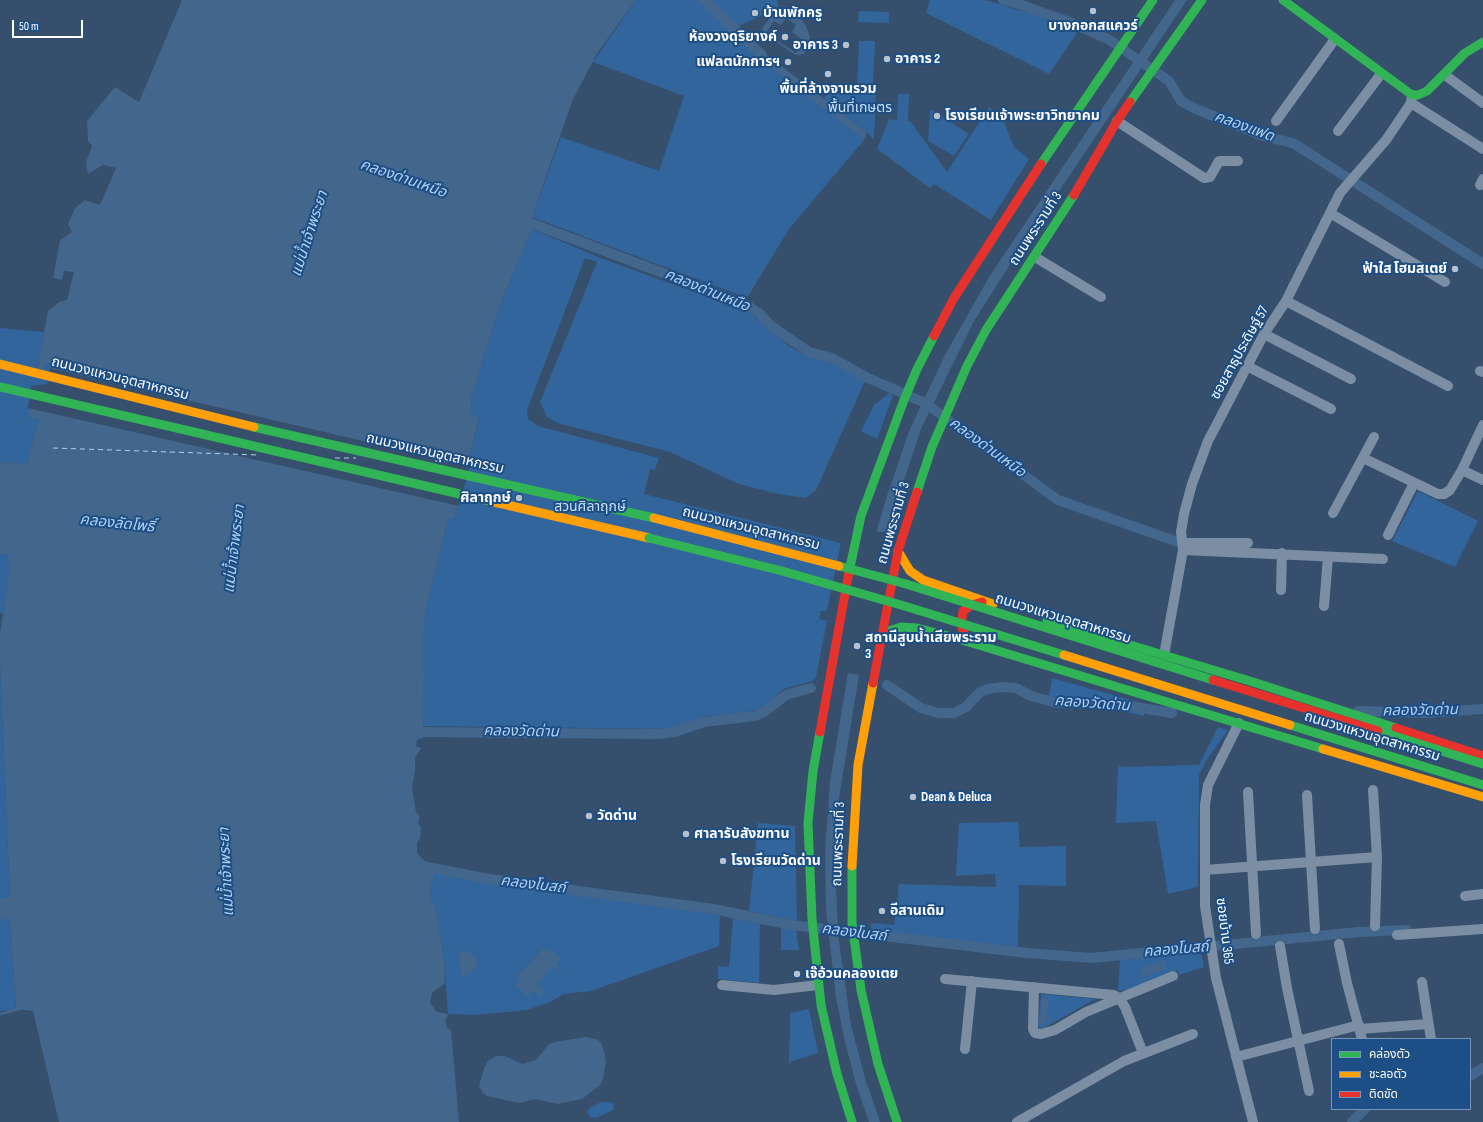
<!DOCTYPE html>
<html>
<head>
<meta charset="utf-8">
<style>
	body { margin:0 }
	#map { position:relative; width:1483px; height:1122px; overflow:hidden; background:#354f6d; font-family:"Sofia Sans Condensed","Noto Sans Thai",sans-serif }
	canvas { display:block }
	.legend { position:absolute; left:1331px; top:1038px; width:140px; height:72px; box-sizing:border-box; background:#1d4e85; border:1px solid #7795b6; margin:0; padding:5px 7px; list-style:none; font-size:12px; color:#fff }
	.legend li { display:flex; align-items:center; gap:8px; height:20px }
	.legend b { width:20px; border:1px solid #7795b6 }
	.scale { position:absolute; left:12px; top:20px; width:71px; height:18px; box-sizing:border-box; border:2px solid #fff; border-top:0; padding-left:5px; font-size:12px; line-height:14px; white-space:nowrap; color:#fff; -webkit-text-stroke:3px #1d4e85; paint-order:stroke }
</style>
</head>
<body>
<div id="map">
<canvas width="1483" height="1122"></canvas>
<ul class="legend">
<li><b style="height:5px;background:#30b455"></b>คล่องตัว</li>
<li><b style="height:5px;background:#ff9f0a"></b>ชะลอตัว</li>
<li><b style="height:5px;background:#e5322d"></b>ติดขัด</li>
</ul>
<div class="scale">50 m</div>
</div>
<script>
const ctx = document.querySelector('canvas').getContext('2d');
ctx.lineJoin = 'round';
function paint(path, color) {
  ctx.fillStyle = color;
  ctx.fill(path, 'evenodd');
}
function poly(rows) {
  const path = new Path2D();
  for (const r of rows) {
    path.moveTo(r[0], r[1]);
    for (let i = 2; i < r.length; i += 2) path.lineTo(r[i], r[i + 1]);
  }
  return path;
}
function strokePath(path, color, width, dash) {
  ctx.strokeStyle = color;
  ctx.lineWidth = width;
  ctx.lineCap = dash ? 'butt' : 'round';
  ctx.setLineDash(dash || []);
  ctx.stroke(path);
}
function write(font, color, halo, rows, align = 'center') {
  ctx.font = font + ' "Sofia Sans Condensed","Noto Sans Thai",sans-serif';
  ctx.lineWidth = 4;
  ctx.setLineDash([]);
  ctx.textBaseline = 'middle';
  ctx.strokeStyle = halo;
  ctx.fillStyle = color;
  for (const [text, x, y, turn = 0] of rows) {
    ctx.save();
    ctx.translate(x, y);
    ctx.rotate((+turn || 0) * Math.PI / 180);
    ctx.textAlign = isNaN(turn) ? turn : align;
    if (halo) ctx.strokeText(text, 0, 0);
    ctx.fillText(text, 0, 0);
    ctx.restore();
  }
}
const green = poly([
	[636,0,777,0,778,8,739,26,754,45,751,49,864,140,789,229,747,298,532,217,561,137,659,171,684,96,593,62],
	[930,0,985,0,1039,16,1077,33,1049,74,926,13],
	[859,11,889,12,889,23,858,22],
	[859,41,875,41,873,86,857,86],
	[836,83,854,84,854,92,876,93,874,140,867,132,824,99],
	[898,94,909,94,908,121,911,122,947,172,989,107,1002,117,1014,147,1029,159,991,220,934,184,930,188,877,149,889,119,897,120],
	[930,109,969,134,954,156,928,141],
	[532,229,598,257,749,312,790,347,805,355,830,361,865,381,816,490,806,498,778,494,739,484,670,452,557,423,547,417,540,402,597,262,585,258,527,410,528,419,538,426,659,458,655,470,650,469,644,494,841,543,827,611,821,611,819,619,827,621,816,677,813,681,783,689,764,708,738,714,707,716,675,729,422,726,424,619,448,518,454,519,479,419,472,415,471,398,501,302],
	[0,328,44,332,37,369,45,363,53,363,49,386,28,418,39,418,27,464,0,462],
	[889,393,893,395,877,439,861,431,874,405],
	[1418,491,1478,521,1455,567,1392,541],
	[0,554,10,555,8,564,10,565,3,613,0,613],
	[0,662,10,898,0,898],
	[1052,678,1145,704,1144,716,1121,711,1118,706,1092,706,1051,699,1049,695],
	[1218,727,1228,730,1206,761,1199,775,1198,887,1168,894,1156,821,1116,823,1118,767,1199,765],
	[1018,822,1020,847,1066,846,1066,886,1019,885,1018,950,871,930,871,923,894,925,899,884,996,887,995,874,956,876,959,823],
	[758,823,795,826,797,921,749,911],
	[435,872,489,883,639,901,720,915,719,946,591,991,564,994,550,1002,527,1010,476,1015,448,1014,444,959,436,909,431,898,430,890],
	[10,918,16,1009,0,1011,0,919],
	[733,918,760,923,759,983,718,979,718,966,729,967],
	[781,927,796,930,799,950,781,950],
	[1197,950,1202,956,1204,967,1179,975,1177,970,1133,989,1118,991,1120,959,1172,956],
	[1041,994,1095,999,1042,1029,1038,1026],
	[809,1009,818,1053,795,1060,789,1064,790,1013],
	[601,1102,609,1102,614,1104,613,1110,596,1118,590,1117,587,1112,591,1107]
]);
const water = poly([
	[182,0,636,0,598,52,573,99,532,217,532,229,501,302,471,398,472,415,479,418,454,519,448,518,424,619,423,738,417,740,416,746,421,748,415,758,415,771,412,787,416,812,420,817,418,823,421,827,420,839,417,842,417,853,435,872,430,890,431,898,436,909,444,959,445,983,432,993,430,1003,437,1012,448,1014,445,1020,447,1028,451,1030,459,1122,59,1122,33,1011,16,1009,10,919,0,919,0,898,10,898,0,662,0,633,10,566,8,564,9,555,0,554,0,462,27,464,39,418,28,418,33,386,49,386,53,363,45,363,44,369,37,370,48,311,59,302,67,300,74,272,64,271,62,280,53,278,60,240,72,232,68,224,75,208,85,200,100,205,116,168,103,165,88,174,86,162,92,146,88,141,87,121,115,87,139,102],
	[1175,0,1187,0,1013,260,974,321,921,429,887,532,878,532,877,529,886,499,909,431,945,355,989,277],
	[785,6,798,15,806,26,810,37,808,48,804,54,797,55,791,52,766,35,762,28,778,8],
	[786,18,796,25,792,32,804,41,796,53,766,33,774,21,781,25],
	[754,45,867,132,864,140,763,61,751,49],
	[848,673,859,675,838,804,835,873,839,941,851,1025,865,1078,880,1122,869,1122,856,1084,845,1042,836,998,826,909,825,854,830,782],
	[543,948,547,952,551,949,561,959,556,964,562,970,560,972,553,966,537,984,545,991,540,997,533,991,528,997,515,985,520,980,517,977],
	[461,949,470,953,478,961,473,972,462,977,459,962],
	[1163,960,1165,961,1166,969,1143,977,1142,969],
	[1042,998,1049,999,1046,1025,1039,1024],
	[586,1037,596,1039,601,1042,605,1055,606,1063,603,1079,600,1085,582,1099,558,1104,535,1099,519,1103,487,1096,483,1093,479,1086,484,1068,488,1061,496,1056,505,1056,522,1064,536,1060,549,1044,555,1042]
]);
const pier = poly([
	[50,368,470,466,459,506,28,408,31,386,47,384],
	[866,568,880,572,873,615,858,610]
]);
const stream = poly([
	[0,1014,22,1008]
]);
const canal = poly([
	[704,0,762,55],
	[1003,0,1019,4,1069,22,1108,39,1169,81,1181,101,1196,109,1263,136,1293,143,1483,264],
	[520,219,745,304,760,314,771,326,809,352,832,358,868,378,925,403,1058,500,1178,542],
	[887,685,921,708,938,713,954,713,966,707,979,693,988,689,1003,687,1016,688,1031,696,1057,703,1117,704,1172,713],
	[1358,711,1426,713,1483,709],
	[409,732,659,734,675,732,704,722,755,716,764,712,786,695,811,688],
	[417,865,489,879,714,909,791,925,1027,953,1091,958,1359,932,1407,930],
	[1470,1076,1483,1068],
	[1352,1122,1365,1109]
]);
const ferry = poly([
	[53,448,258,455],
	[335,458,356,458],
	[435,461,451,462]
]);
const street = poly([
	[1445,75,1483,103],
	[1411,103,1483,149],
	[1117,121,1204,178,1210,177,1219,161,1238,161],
	[1276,121,1335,39],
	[1338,131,1381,74],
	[1480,185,1483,179],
	[1330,213,1445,282],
	[1035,257,1101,297],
	[1286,301,1448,386],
	[1264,334,1351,379],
	[1247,366,1331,409],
	[1480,371,1483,372],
	[1363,458,1438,494,1444,494,1450,490,1462,470,1483,425],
	[1462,470,1483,480],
	[1333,513,1374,437],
	[1388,535,1414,483],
	[1188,543,1248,543],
	[1183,550,1383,559],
	[1281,590,1282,553],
	[1324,606,1328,557],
	[1164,655,1183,550,1181,532,1184,514,1192,484,1208,441,1264,334,1286,301,1340,193,1386,140,1411,103,1412,95],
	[1239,723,1208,785,1205,805,1205,906,1216,978,1253,1122],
	[1373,790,1377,857,1375,926],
	[1248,792,1256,934],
	[1307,795,1315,929],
	[1205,870,1377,857],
	[1465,896,1483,894],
	[1397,935,1483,929],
	[1339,944,1347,983,1362,1039],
	[1280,946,1287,988,1309,1091],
	[945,979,1114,995,1119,998,1125,1007,1143,1053],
	[1422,982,1431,1039],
	[722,985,774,990,818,985],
	[1034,987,1033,1029,1035,1033,1041,1034,1055,1030,1086,1012,1173,976],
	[1360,1029,1428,1024],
	[965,1049,972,981],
	[1236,1057,1359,1025],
	[1017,1122,1124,1061,1193,1034]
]);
const fast = poly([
	[1283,0,1412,95,1418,95,1427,91,1465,53,1483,42],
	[1130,102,1202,0],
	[1041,164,1153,0],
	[0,387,494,502],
	[254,427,654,518],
	[917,492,932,447,967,366,986,330,1074,195],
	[849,572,861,516,904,400,917,369,934,336],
	[1047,620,1253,682,1396,728],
	[883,633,901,627,917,628,952,637,1323,749],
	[820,732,813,771,808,823,812,919,821,1005,837,1074,852,1122],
	[852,866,852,923,861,990,878,1064,897,1122]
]);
const slow = poly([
	[0,364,254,427],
	[494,502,649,538],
	[898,551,910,571,923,580,993,604],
	[1323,749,1483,797],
	[852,866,858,765,873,683]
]);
const jam = poly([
	[1074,195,1117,121,1130,102],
	[934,336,954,298,1041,164],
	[965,635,961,625,963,611,972,605,982,602],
	[873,683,898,551,917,492],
	[1396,728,1483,756],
	[820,732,849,572]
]);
const fastBridge = poly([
	[649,538,782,571,901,605,1064,655],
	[839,566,906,584,1213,680],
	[1290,725,1483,785],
	[1378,731,1483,764]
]);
const slowBridge = poly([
	[654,518,839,566],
	[1064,655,1290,725]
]);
const jamBridge = poly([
	[1213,680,1378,731]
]);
const markers = [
	[1093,11,4,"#b8c1cc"],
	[755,13,4,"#b8c1cc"],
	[785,37,4,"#b8c1cc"],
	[846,45,4,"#b8c1cc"],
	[887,59,4,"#b8c1cc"],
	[788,62,4,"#b8c1cc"],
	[828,74,4,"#b8c1cc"],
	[937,116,4,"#b8c1cc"],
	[1455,269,4,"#b8c1cc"],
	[519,498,4,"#b8c1cc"],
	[857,646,4,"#b8c1cc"],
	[913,797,4,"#b8c1cc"],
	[589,816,4,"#b8c1cc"],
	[686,834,4,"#b8c1cc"],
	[723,861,4,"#b8c1cc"],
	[882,911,4,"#b8c1cc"],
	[797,974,4,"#b8c1cc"]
];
const poiNames = [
	["บ้านพักครู",763,13],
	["บางกอกสแควร์",1093,26,"center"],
	["ห้องวงดุริยางค์",777,37,"right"],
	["อาคาร 3",838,45,"right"],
	["อาคาร 2",895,59],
	["แฟลตนักการฯ",780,62,"right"],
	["พื้นที่ล้างจานรวม",828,89,"center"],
	["โรงเรียนเจ้าพระยาวิทยาคม",945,116],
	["ฟ้าใส โฮมสเตย์",1447,269,"right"],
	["ศิลาฤกษ์",511,498,"right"],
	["สถานีสูบน้ำเสียพระราม",865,638],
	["3",865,654],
	["Dean & Deluca",921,797],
	["วัดด่าน",597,816],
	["ศาลารับสังฆทาน",694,834],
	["โรงเรียนวัดด่าน",731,861],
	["อีสานเดิม",890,911],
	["เจ๊อ้วนคลองเตย",805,974]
];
const parkNames = [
	["พื้นที่เกษตร",860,108],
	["สวนศิลาฤกษ์",590,507]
];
const streetNames = [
	["ถนนพระรามที่ 3",1036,229,-57],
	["ซอยสาธุประดิษฐ์ 57",1240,353,-61],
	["ถนนวงแหวนอุตสาหกรรม",120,379,14],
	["ถนนวงแหวนอุตสาหกรรม",435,454,13],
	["ถนนพระรามที่ 3",894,523,-74],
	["ถนนวงแหวนอุตสาหกรรม",751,529,14],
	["ถนนวงแหวนอุตสาหกรรม",1063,619,17],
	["ถนนวงแหวนอุตสาหกรรม",1372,737,17],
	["ถนนพระรามที่ 3",839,844,-88],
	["ซอยบ้าน 365",1224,931,83]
];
const waterNames = [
	["คลองแฟด",1244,127,20],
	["คลองด่านเหนือ",403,179,19],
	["แม่น้ำเจ้าพระยา",310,234,-72],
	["คลองด่านเหนือ",707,291,22],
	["คลองด่านเหนือ",987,448,36],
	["คลองลัดโพธิ์",117,524,6],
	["แม่น้ำเจ้าพระยา",235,549,-83],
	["คลองวัดด่าน",1092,704,4],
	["คลองวัดด่าน",1420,711,-1],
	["คลองวัดด่าน",521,732,1],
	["แม่น้ำเจ้าพระยา",227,872,-93],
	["คลองโบสถ์",533,885,7],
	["คลองโบสถ์",854,933,7],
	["คลองโบสถ์",1176,950,-5]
];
paint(green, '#31659b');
paint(water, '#43668c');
paint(pier, '#354f6d');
strokePath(stream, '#43668c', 3);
strokePath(canal, '#43668c', 10);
strokePath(ferry, '#b0d1f2', 1, [5, 4]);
strokePath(street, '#7b8ea3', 10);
strokePath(fast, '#30b455', 9);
strokePath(slow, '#ff9f0a', 9);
strokePath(jam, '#e5322d', 9);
strokePath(fastBridge, '#30b455', 9);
strokePath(slowBridge, '#ff9f0a', 9);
strokePath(jamBridge, '#e5322d', 9);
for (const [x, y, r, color] of markers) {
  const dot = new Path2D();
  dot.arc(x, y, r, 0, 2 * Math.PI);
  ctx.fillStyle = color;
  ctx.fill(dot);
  strokePath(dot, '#1d4e85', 1.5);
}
write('bold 14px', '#fff', '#1d4e85', poiNames, 'left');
write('14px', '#c9e0f8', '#1d4e85', parkNames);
write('14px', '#fff', '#1d4e85', streetNames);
write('italic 15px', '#b0d1f2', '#1d4e85', waterNames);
</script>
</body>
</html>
